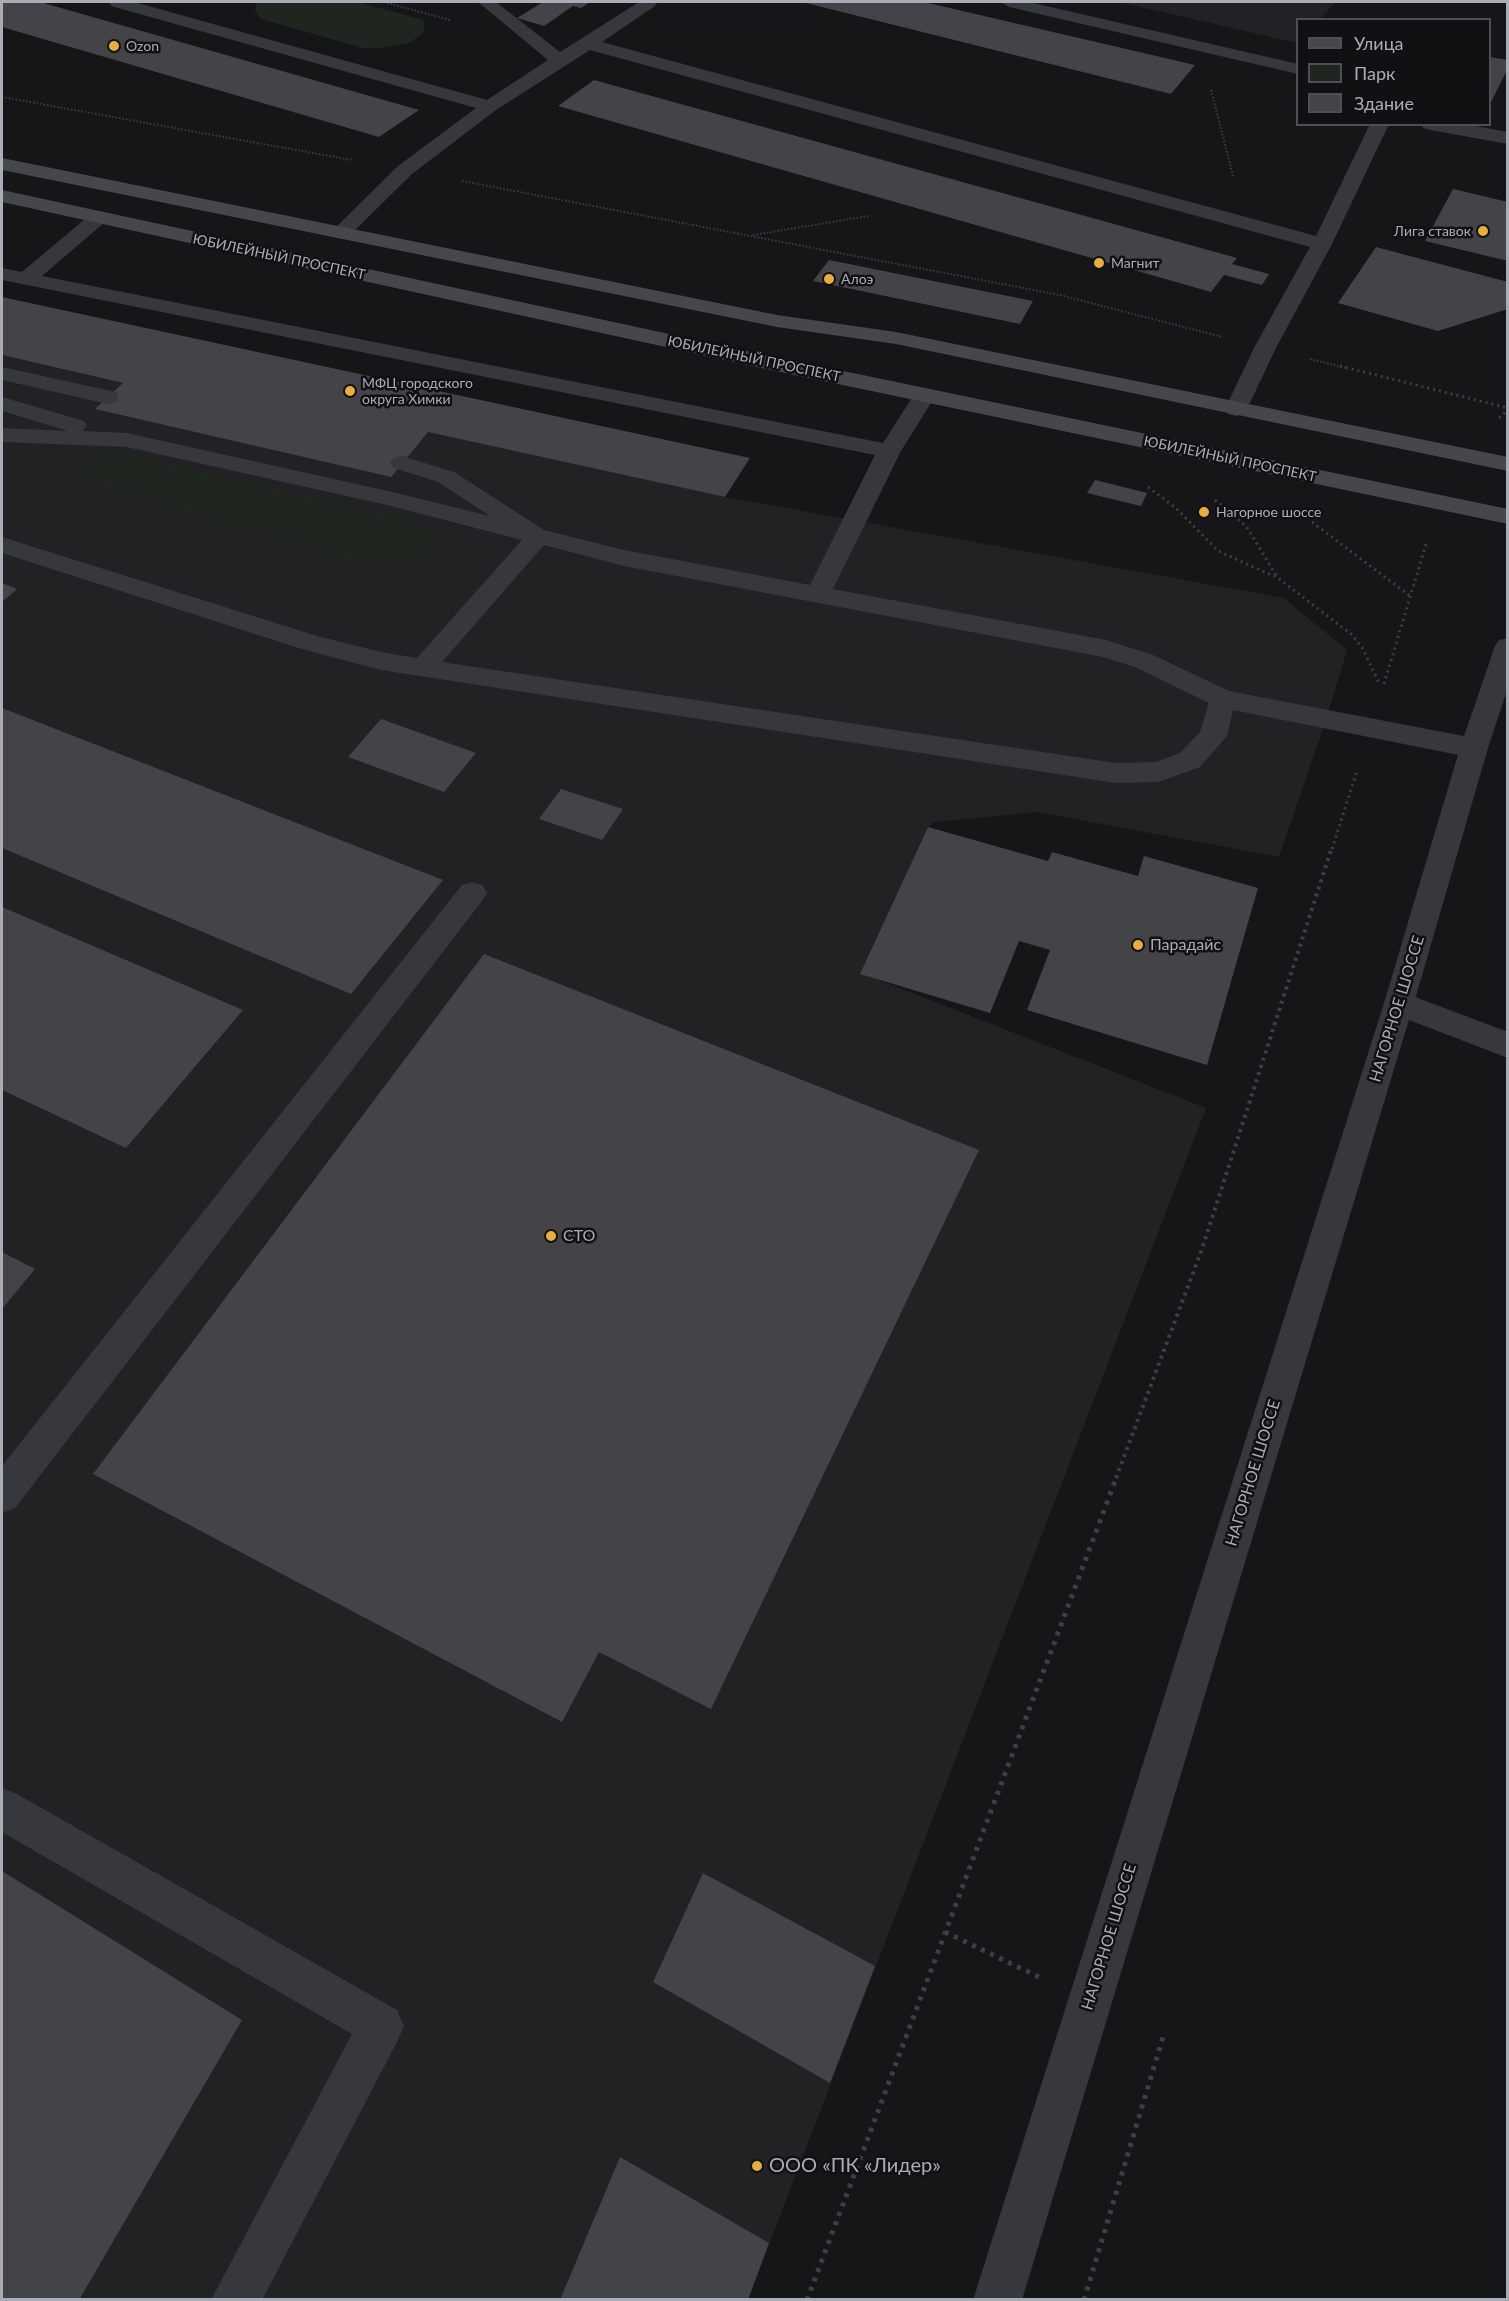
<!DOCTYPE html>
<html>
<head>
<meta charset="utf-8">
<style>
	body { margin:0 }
	#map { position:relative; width:1509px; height:2301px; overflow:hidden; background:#161618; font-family:Lato,sans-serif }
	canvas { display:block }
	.frame { position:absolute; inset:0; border:3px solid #a9adb7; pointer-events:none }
	.legend { position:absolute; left:1296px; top:18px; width:195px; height:108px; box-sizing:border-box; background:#111113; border:2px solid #4e4f55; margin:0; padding:8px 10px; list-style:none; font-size:18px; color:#a9adb7 }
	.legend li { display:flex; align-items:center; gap:12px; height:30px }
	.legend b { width:30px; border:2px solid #4e4f55 }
</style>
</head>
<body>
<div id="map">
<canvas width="1509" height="2301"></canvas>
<div class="frame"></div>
<ul class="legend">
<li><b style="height:8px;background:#45474c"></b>Улица</li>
<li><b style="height:16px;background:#1e261f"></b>Парк</li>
<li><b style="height:16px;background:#434348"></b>Здание</li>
</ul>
</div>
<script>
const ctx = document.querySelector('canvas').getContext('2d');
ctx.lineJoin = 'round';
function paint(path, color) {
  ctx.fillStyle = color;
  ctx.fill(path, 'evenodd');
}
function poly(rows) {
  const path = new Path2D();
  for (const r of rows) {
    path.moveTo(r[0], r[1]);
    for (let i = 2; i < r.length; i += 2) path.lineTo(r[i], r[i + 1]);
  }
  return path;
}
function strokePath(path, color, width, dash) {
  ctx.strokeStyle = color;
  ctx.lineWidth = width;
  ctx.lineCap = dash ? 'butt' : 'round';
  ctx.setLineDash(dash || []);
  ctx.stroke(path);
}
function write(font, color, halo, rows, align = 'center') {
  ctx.font = font + ' Lato,sans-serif';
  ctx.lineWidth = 5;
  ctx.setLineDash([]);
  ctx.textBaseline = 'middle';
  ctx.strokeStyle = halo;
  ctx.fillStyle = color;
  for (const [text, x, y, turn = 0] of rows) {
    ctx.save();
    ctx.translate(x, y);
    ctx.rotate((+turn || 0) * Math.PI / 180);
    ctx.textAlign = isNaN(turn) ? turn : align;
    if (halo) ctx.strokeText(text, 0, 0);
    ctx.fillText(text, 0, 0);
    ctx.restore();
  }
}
const built = poly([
	[1119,2,1336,2,1320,19,1298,20,1297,43],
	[2,355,123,383,139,367,725,497,1284,598,1347,650,1326,720,1279,857,1038,812,935,822,928,827,861,973,1206,1108,748,2299,2,2300]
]);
const green = poly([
	[259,2,358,2,423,20,425,26,422,34,409,43,380,48,363,48,261,19,255,11,256,3],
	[117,453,403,519,423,530,435,541,428,553,410,561,389,566,368,565,89,481,84,474,86,464]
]);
const building = poly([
	[2,2,40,2,419,110,379,137,2,27],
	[543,2,590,2,581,8,573,6,544,26,517,18],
	[802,2,924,2,1195,65,1171,94],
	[1490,57,1508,60,1508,68,1490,104],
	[594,80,1237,258,1232,264,1269,274,1262,285,1224,275,1211,292,558,106],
	[1453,189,1508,202,1508,261,1425,241],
	[1376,247,1508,282,1508,309,1438,331,1338,303],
	[829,260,1033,301,1020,324,813,281],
	[2,297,750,458,725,497,428,432,391,477,95,409,123,383,2,355],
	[1095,480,1147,493,1141,506,1087,493],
	[2,583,17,589,2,602],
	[2,708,443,880,351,994,2,848],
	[381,719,476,753,444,792,348,757],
	[561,789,623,809,602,840,539,819],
	[928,827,1048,861,1052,852,1138,876,1144,856,1258,888,1207,1065,1027,1010,1050,950,1019,941,990,1013,860,974],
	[2,907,243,1010,126,1148,2,1090],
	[484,954,979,1150,711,1709,599,1652,562,1722,93,1474],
	[2,1252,35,1269,2,1309],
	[2,1871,242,2020,79,2300,2,2300],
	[703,1873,875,1966,830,2083,653,1982],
	[620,2157,769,2243,748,2300,560,2300]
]);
const pathFar3 = poly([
	[384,2,450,20],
	[1211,90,1233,176],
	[2,97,352,160],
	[462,181,1060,295,1222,337],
	[753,235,868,216],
	[1310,359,1346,368]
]);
const pathFar2 = poly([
	[1340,366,1508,408],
	[1499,418,1508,410],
	[1148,487,1176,508,1218,551,1278,578,1351,634,1363,649,1379,683],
	[1215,500,1246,526,1278,578],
	[1312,522,1410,596],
	[1384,684,1426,544],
	[1332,849,1357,771]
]);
const pathFar1 = poly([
	[1116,1478,1202,1249,1332,847]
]);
const path = poly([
	[945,1932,1039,1977],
	[807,2300,1117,1476],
	[1084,2300,1163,2037]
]);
const service = poly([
	[109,2,134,2,487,100,548,60,478,2,496,2,560,52,639,2,657,2,655,6,602,42,1316,236,1370,124,1389,124,1332,244,1276,348,1247,409,1244,414,1236,416,1228,414,1225,409,1254,348,1310,247,590,50,496,110,412,174,348,237,341,239,334,237,331,233,334,229,398,166,476,108,111,6,109,2],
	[1001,2,1029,2,1298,64,1298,74,1009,7,1001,2],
	[1421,124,1464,124,1508,132,1508,144,1430,130,1423,128,1421,124],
	[98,212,105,214,108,218,105,222,42,276,883,443,917,390,925,388,933,390,936,395,901,451,833,589,1106,640,1153,655,1229,691,1474,738,1484,741,1488,748,1484,755,1474,758,1233,710,1227,736,1200,767,1158,782,1116,783,381,670,302,649,2,553,2,537,317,636,381,652,417,658,522,540,387,505,127,447,2,442,2,428,68,431,2,411,2,397,84,421,87,426,82,431,127,433,388,491,490,516,438,482,394,468,390,463,394,458,402,456,454,472,544,530,624,550,810,585,875,455,2,280,2,268,22,272,91,214,98,212],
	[544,545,624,566,1103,657,1135,667,1209,703,1200,732,1180,753,1156,762,1116,763,442,662,544,545],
	[2,367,116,392,119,397,116,402,108,404,2,380,2,367],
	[472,882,482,885,487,893,482,901,15,1508,2,1513,2,1466,462,885,472,882],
	[1399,991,1508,1032,1508,1058,1388,1012,1384,1003,1388,994,1399,991],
	[2,1788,17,1794,397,2010,404,2026,397,2042,262,2300,211,2300,352,2034,2,1832,2,1788]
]);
const tertiary = poly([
	[1508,638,1508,687,1488,748,1414,1003,1022,2300,973,2300,1384,1003,1460,748,1495,646,1499,640,1508,638]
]);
const secondary = poly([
	[2,158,777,315,896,332,1508,457,1508,471,896,344,777,327,2,170,2,158],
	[2,190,771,356,1508,509,1508,524,771,370,2,202,2,190]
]);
const markers = [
	[114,46,6,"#e7ae3f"],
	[1483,231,6,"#e7ae3f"],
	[1099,263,6,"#e7ae3f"],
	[829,279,6,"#e7ae3f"],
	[350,391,6,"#e7ae3f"],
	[1204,512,6,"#e7ae3f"],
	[1138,945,6,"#e7ae3f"],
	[551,1236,6,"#e7ae3f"],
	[757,2166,6,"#e7ae3f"]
];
const farPoinames = [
	["Ozon",126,46],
	["Лига ставок",1471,231,"right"],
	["Магнит",1111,263],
	["Алоэ",841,279],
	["МФЦ городского",362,383],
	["округа Химки",362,399],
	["Нагорное шоссе",1216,512]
];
const farStreetnames = [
	["ЮБИЛЕЙНЫЙ ПРОСПЕКТ",279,257,12],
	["ЮБИЛЕЙНЫЙ ПРОСПЕКТ",754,359,12],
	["ЮБИЛЕЙНЫЙ ПРОСПЕКТ",1230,459,12]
];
const poiNames = [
	["Парадайс",1150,945],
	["СТО",563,1236]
];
const streetNames = [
	["НАГОРНОЕ ШОССЕ",1397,1009,-73],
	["НАГОРНОЕ ШОССЕ",1253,1473,-73],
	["НАГОРНОЕ ШОССЕ",1109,1937,-73]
];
const nearPoinames = [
	["ООО «ПК «Лидер»",769,2166]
];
paint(built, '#222225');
paint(green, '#1e261f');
paint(building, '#434348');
strokePath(pathFar3, '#3d3f44', 2, [1.5, 2]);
strokePath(pathFar2, '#3d3f44', 3, [2, 4]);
strokePath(pathFar1, '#3d3f44', 4, [3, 4.5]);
strokePath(path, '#3d3f44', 5, [4, 6]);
paint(service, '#37383d');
paint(tertiary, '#37383d');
paint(secondary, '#45474c');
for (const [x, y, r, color] of markers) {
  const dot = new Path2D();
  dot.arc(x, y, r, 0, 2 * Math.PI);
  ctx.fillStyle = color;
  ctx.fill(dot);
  strokePath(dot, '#111113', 2);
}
write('14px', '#a9adb7', '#111113', farPoinames, 'left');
write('14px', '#a9adb7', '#111113', farStreetnames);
write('16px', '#a9adb7', '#111113', poiNames, 'left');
write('16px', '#a9adb7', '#111113', streetNames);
write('20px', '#a9adb7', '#111113', nearPoinames, 'left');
</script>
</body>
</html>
